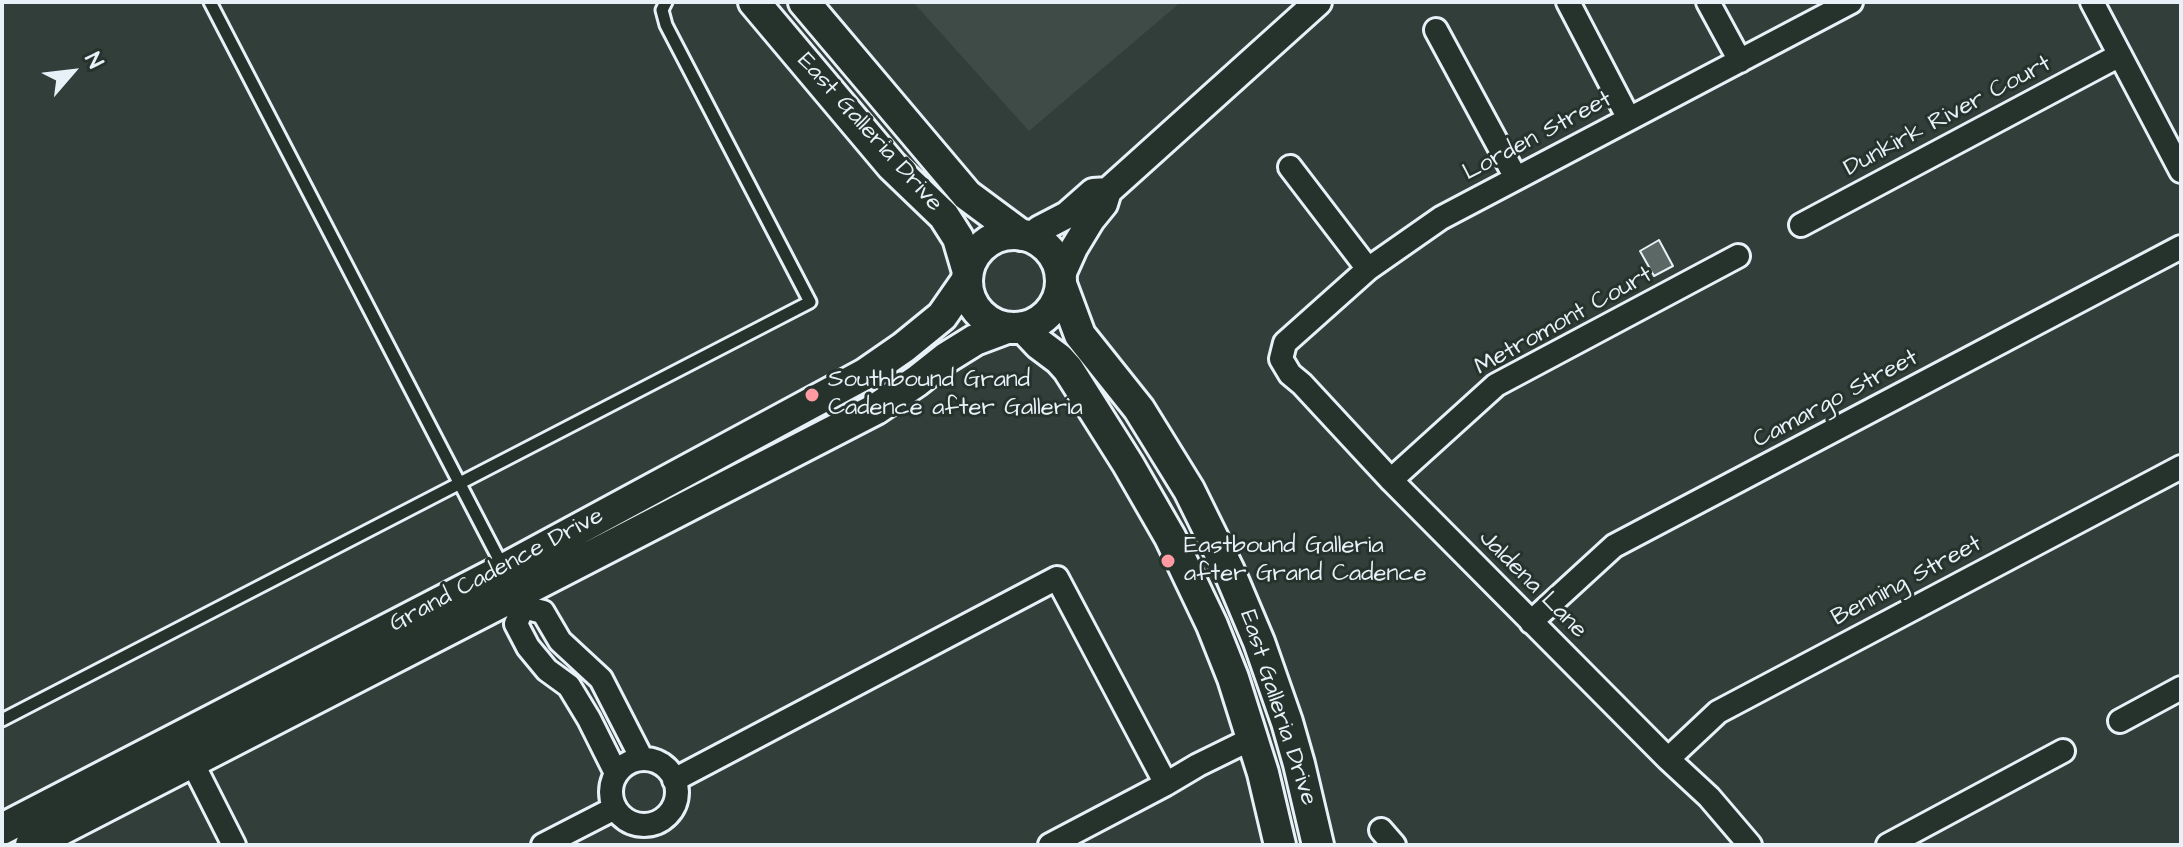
<!DOCTYPE html>
<html>
<head>
<meta charset="utf-8">
<style>
	body { margin:0 }
	#map { position:relative; width:2183px; height:847px; overflow:hidden; background:#323e39; font-family:"Architects Daughter",sans-serif }
	canvas { display:block }
	.frame { position:absolute; inset:0; border:4px solid #e8f1f8; pointer-events:none }
	.north { position:absolute; left:32px; top:32px; width:80px; height:80px; -webkit-text-stroke:6px #26332d; paint-order:stroke; rotate:62deg; font-size:22px; font-weight:700; line-height:32px; text-align:center; color:#e8f1f8 }
	.north::after { content:''; display:block; margin:auto; width:28px; height:36px; background:#e8f1f8; clip-path:polygon(50% 0,100% 100%,50% 72%,0 100%) }
</style>
</head>
<body>
<div id="map">
<canvas width="2183" height="847"></canvas>
<div class="frame"></div>
<div class="north">N</div>
</div>
<script>
const ctx = document.querySelector('canvas').getContext('2d');
ctx.lineJoin = 'round';
function paint(path, color) {
  ctx.fillStyle = color;
  ctx.fill(path, 'evenodd');
}
function poly(rows) {
  const path = new Path2D();
  for (const r of rows) {
    if (r.length === 3) {
      path.moveTo(r[0] + r[2], r[1]);
      path.arc(r[0], r[1], r[2], 0, 2 * Math.PI);
      continue;
    }
    path.moveTo(r[0], r[1]);
    for (let i = 2; i < r.length; i += 2) path.lineTo(r[i], r[i + 1]);
  }
  return path;
}
function strokePath(path, color, width, dash) {
  ctx.strokeStyle = color;
  ctx.lineWidth = width;
  ctx.lineCap = dash ? 'butt' : 'round';
  ctx.setLineDash(dash || []);
  ctx.stroke(path);
}
function write(font, color, halo, rows, align = 'center') {
  ctx.font = font + ' "Architects Daughter",sans-serif';
  ctx.lineWidth = 6;
  ctx.setLineDash([]);
  ctx.textBaseline = 'middle';
  ctx.strokeStyle = halo;
  ctx.fillStyle = color;
  for (const [text, x, y, turn = 0] of rows) {
    ctx.save();
    ctx.translate(x, y);
    ctx.rotate((+turn || 0) * Math.PI / 180);
    ctx.textAlign = isNaN(turn) ? turn : align;
    if (halo) ctx.strokeText(text, 0, 0);
    ctx.fillText(text, 0, 0);
    ctx.restore();
  }
}
const built = poly([
	[913,2,1181,2,1029,131]
]);
const building = poly([
	[1659,240,1673,266,1654,276,1640,251,1659,240]
]);
const service = poly([
	[210,2,504,569],
	[2,720,810,302,666,25,662,10,666,2]
]);
const minor = poly([
	[1568,2,1629,119],
	[1708,2,1740,61],
	[2092,2,2181,171],
	[1436,30,1516,178],
	[1290,167,1368,269],
	[1801,225,2120,55],
	[1391,480,1496,385,1738,256],
	[517,594,523,607,543,612,560,641,601,679,642,759],
	[523,607,516,624,528,647,547,670,569,686,589,719,616,773],
	[1531,622,1614,546,2181,247],
	[2120,721,2181,688],
	[1668,759,1718,712,2181,467],
	[644,792,33],
	[192,762,234,845],
	[674,780,1057,578,1166,784,1050,845],
	[1166,784,1198,765,1253,738],
	[1381,830,1394,845],
	[543,845,615,808],
	[1750,845,1709,797,1668,759,1391,480,1302,384,1290,374,1281,359,1285,343,1368,269,1441,218,1851,2],
	[1888,845,2063,751]
]);
const tertiary = poly([
	[1030,237,1040,229,1067,215,1093,192,1108,191],
	[1061,277,1074,248,1091,220,1104,204,1108,191,1318,2]
]);
const secondary = poly([
	[754,2,892,166,944,216,958,238,968,272],
	[804,2,967,195,1021,235],
	[1014,281,47],
	[1061,284,1080,335,1139,409,1189,490,1229,571,1259,642,1287,722,1299,764,1318,845],
	[1023,327,1039,344,1059,359,1068,369,1128,464,1170,537,1212,625,1233,678,1263,773,1280,845],
	[2,829,506,568,865,374,904,347,942,316,967,280],
	[31,845,876,409,917,381,946,358,975,340,1007,328]
]);
const markers = [
	[812,395,8,"#ff9aa2"],
	[1168,561,8,"#ff9aa2"]
];
const streetNames = [
	["Dunkirk River Court",1948,117,-28],
	["East Galleria Drive",869,133,48],
	["Lorden Street",1538,137,-28],
	["Metromont Court",1564,322,-29],
	["Camargo Street",1836,400,-28],
	["Grand Cadence Drive",497,571,-28],
	["Benning Street",1907,582,-28],
	["Jaldena Lane",1532,585,45],
	["East Galleria Drive",1277,708,72]
];
const poiNames = [
	["Southbound Grand",828,381],
	["Cadence after Galleria",828,409],
	["Eastbound Galleria",1184,547],
	["after Grand Cadence",1184,575]
];
paint(built, '#3f4b46');
paint(building, '#5c6865');
strokePath(building, '#e8f1f8', 2);
strokePath(service, '#e8f1f8', 17);
strokePath(minor, '#e8f1f8', 28);
strokePath(tertiary, '#e8f1f8', 32);
strokePath(secondary, '#e8f1f8', 36);
strokePath(service, '#26332d', 11);
strokePath(minor, '#26332d', 22);
strokePath(tertiary, '#26332d', 26);
strokePath(secondary, '#26332d', 30);
for (const [x, y, r, color] of markers) {
  const dot = new Path2D();
  dot.arc(x, y, r, 0, 2 * Math.PI);
  ctx.fillStyle = color;
  ctx.fill(dot);
  strokePath(dot, '#26332d', 3);
}
write('24px', '#e8f1f8', '#26332d', streetNames);
write('24px', '#e8f1f8', '#26332d', poiNames, 'left');
</script>
</body>
</html>
